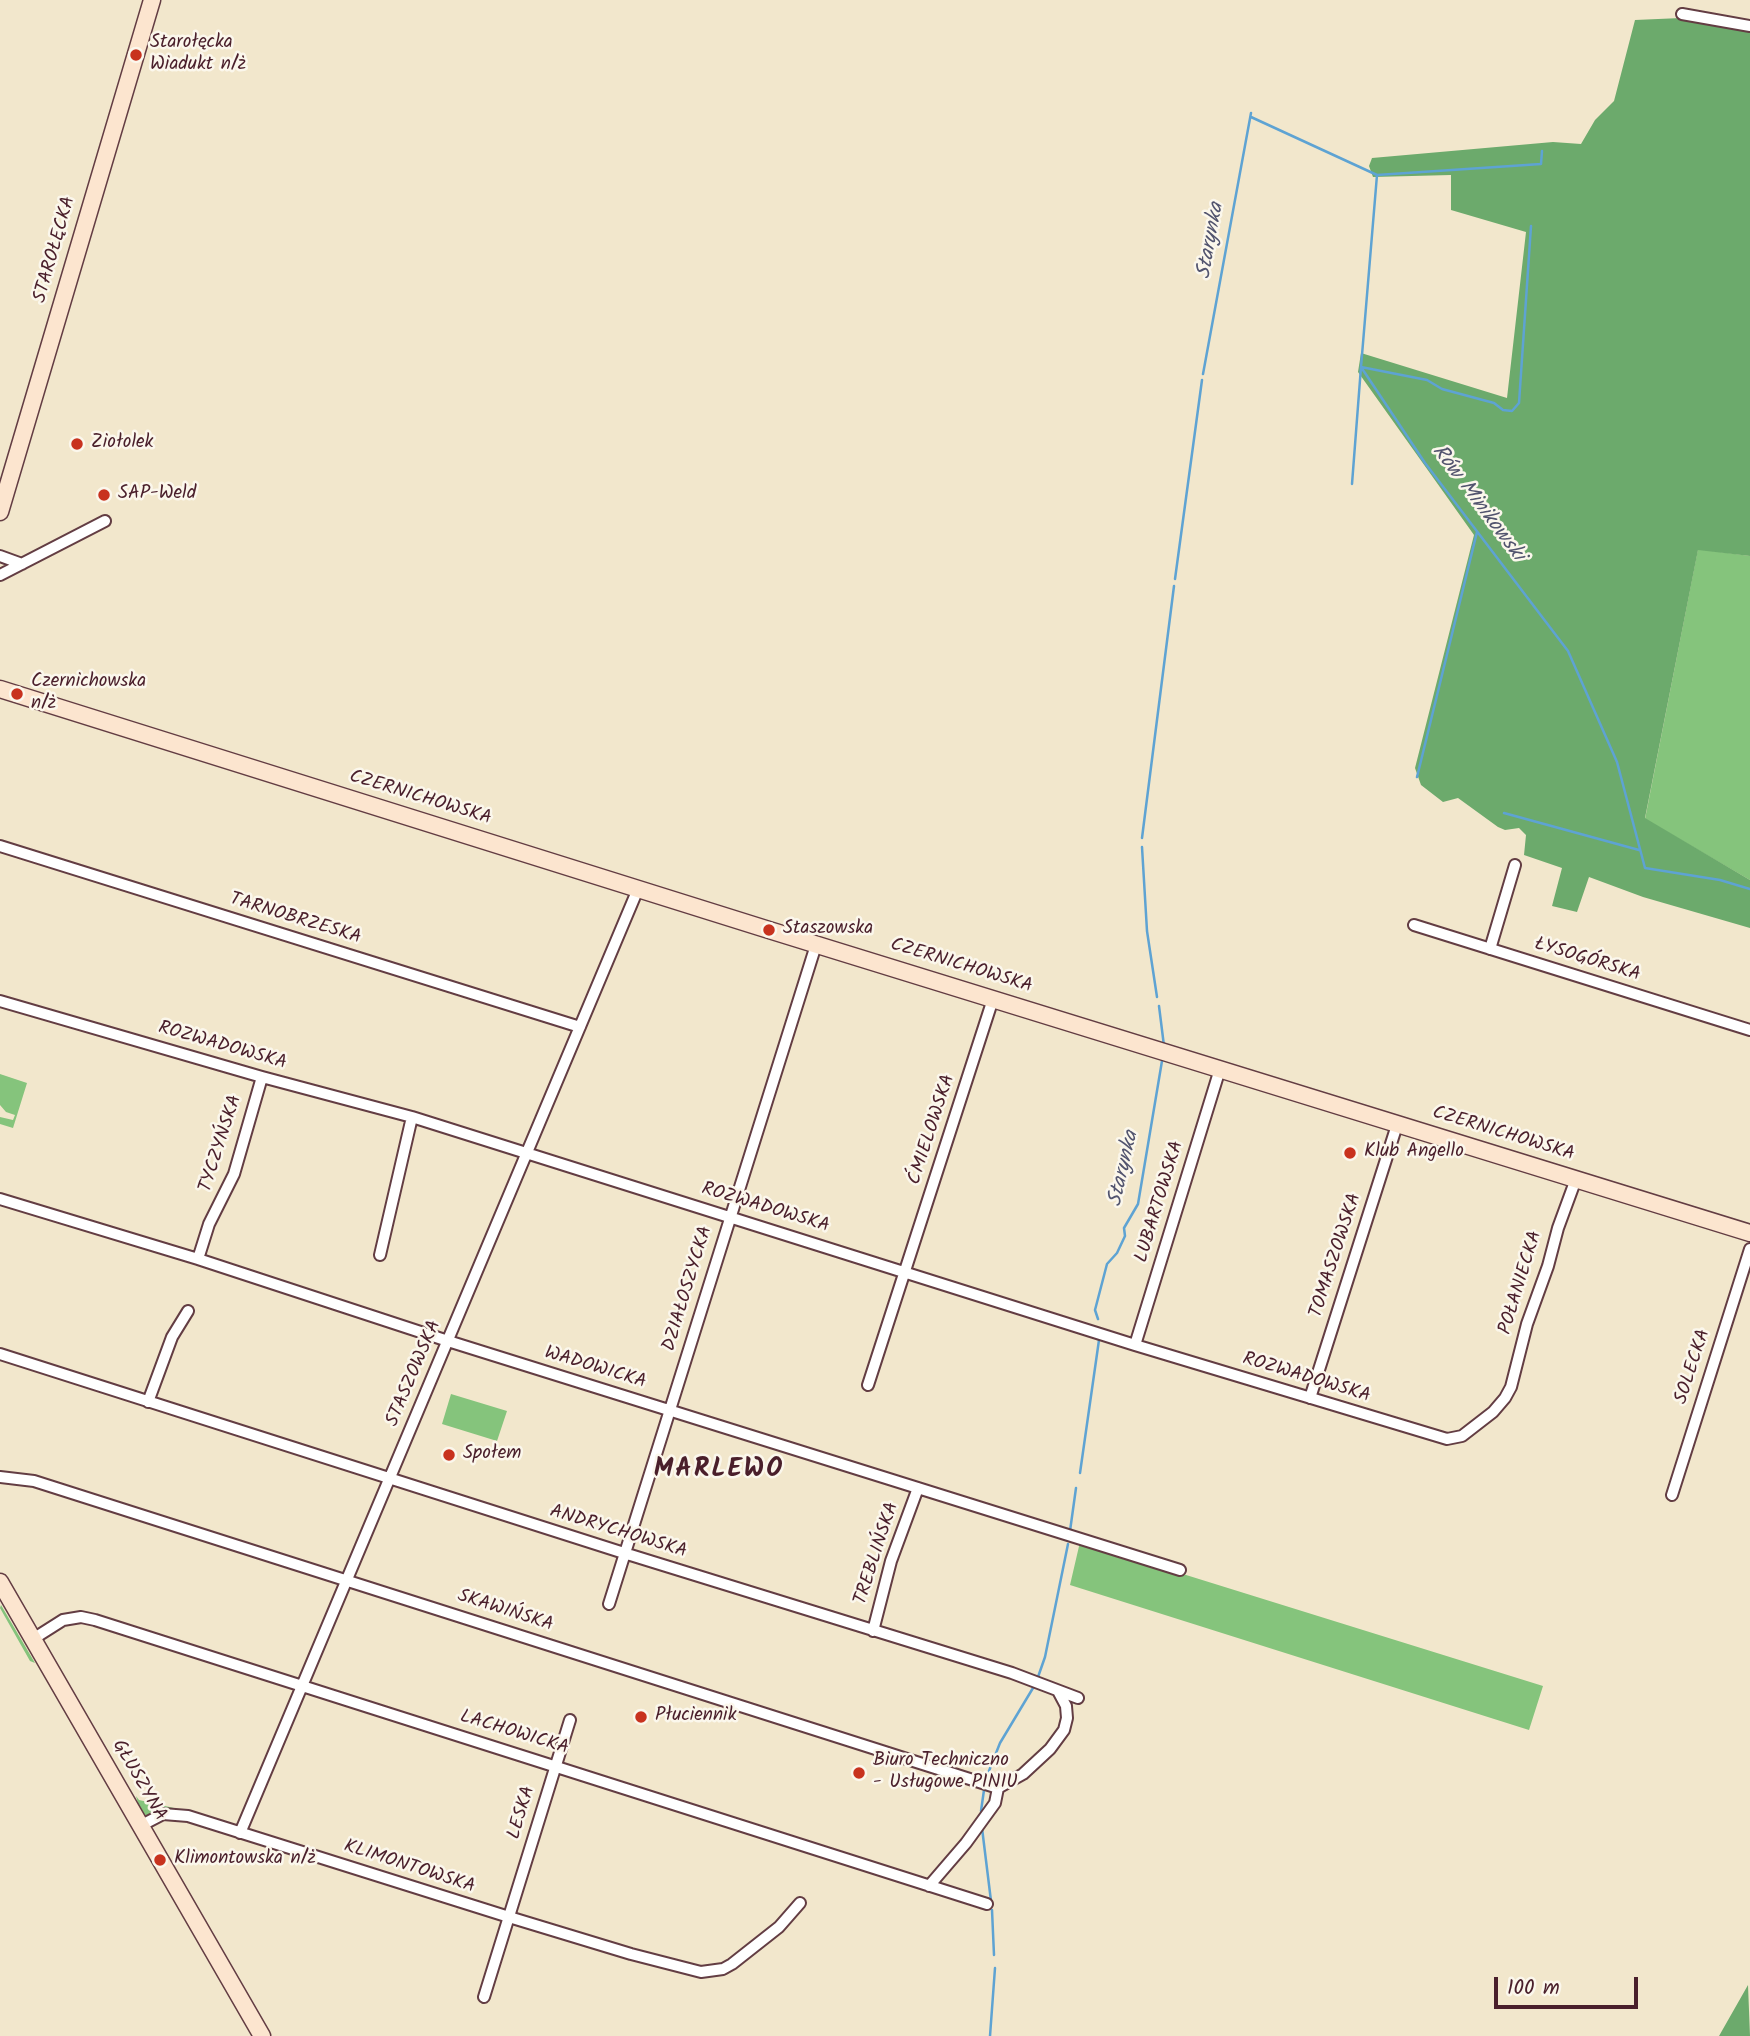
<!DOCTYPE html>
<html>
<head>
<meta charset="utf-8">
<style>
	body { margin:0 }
	#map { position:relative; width:1750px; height:2036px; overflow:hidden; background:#f2e7cc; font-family:Kalam,sans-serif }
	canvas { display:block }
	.scale { position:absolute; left:1494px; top:1977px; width:144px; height:32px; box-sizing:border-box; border:4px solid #4a1f2b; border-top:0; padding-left:9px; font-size:21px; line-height:24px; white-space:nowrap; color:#4a1f2b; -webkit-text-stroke:5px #fbf7ec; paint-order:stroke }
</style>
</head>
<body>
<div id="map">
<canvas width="1750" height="2036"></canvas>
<div class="scale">100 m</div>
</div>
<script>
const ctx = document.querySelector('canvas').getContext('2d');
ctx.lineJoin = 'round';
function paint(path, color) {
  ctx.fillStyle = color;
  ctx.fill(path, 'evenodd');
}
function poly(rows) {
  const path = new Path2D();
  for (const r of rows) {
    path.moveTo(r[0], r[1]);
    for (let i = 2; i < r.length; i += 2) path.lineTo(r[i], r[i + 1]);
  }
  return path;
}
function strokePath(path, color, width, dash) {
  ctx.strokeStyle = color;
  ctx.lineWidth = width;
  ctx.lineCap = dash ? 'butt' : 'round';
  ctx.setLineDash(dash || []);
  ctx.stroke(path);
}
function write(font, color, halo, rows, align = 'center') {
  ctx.font = font + ' Kalam,sans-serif';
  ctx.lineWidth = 5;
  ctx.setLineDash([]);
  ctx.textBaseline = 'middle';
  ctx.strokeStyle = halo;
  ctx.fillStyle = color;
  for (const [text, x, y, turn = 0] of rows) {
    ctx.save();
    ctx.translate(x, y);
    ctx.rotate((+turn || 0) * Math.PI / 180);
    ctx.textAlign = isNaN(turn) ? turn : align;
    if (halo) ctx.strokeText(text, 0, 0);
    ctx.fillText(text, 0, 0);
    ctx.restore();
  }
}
const green = poly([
	[1698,549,1750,556,1750,880,1645,819],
	[0,1074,27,1083,13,1128,0,1124,0,1117,13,1120,15,1115,6,1112,0,1105],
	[451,1394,507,1411,497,1441,442,1424],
	[1080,1542,1543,1686,1529,1730,1070,1585],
	[1,1605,35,1663,30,1661,0,1608],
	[136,1796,139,1800,174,1808,164,1808,147,1815,141,1815]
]);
const forest = poly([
	[1681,18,1750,31,1750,556,1698,550,1645,818,1750,880,1750,928,1643,897,1589,877,1577,912,1552,906,1562,868,1524,855,1526,835,1519,828,1505,830,1498,827,1458,798,1443,802,1421,785,1415,768,1474,535,1358,372,1361,353,1507,398,1526,232,1451,210,1451,175,1373,177,1369,166,1372,158,1553,142,1581,144,1595,120,1614,101,1635,20],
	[1748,1985,1750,2036,1719,2036]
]);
const stream = poly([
	[1251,117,1377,175,1361,367,1425,463,1568,651,1617,762,1645,868,1720,880,1750,889],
	[1377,175,1541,164,1542,151],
	[1203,374,1251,113],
	[1352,484,1361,367,1427,380,1442,389,1494,403,1503,410,1512,411,1519,403,1531,226],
	[1175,579,1202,380],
	[1417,777,1477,532],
	[1504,813,1639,850],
	[1142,838,1174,586],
	[1142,847,1147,931,1157,997],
	[1159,1006,1164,1046],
	[1098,1319,1095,1310,1107,1264,1117,1253,1125,1236,1124,1228,1138,1204,1162,1061],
	[1080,1473,1099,1340],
	[1070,1531,1076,1488],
	[1038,1677,1045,1657,1068,1544],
	[987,1776,1000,1743,1033,1688],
	[981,1811,984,1790],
	[982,1828,991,1901],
	[992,1910,994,1955],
	[990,2036,995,1968]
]);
const street = poly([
	[1682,14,1750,26],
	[0,556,22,564],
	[0,575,105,521],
	[0,846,580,1027],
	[1414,925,1750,1030],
	[1490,949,1515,865],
	[0,1001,262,1077,412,1117,1135,1345,1447,1439,1462,1436,1493,1412,1505,1398,1511,1387,1527,1324,1548,1266,1558,1228,1576,1179],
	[0,1199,198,1259,448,1341,1180,1570],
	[380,1255,412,1117],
	[198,1259,209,1224,234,1174,262,1077],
	[1135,1345,1220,1069],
	[0,1354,624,1553,1012,1673,1078,1698],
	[868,1385,993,999],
	[1310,1398,1397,1125],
	[148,1402,172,1337,188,1311],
	[0,1477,34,1481,998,1788],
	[1672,1495,1750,1249],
	[609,1604,816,945],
	[873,1631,891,1561,918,1488],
	[33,1639,63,1620,81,1617,95,1620,987,1904],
	[998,1788,1023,1774,1050,1749,1064,1730,1067,1718,1066,1706,1058,1691],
	[140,1826,163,1814,188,1816,509,1917,631,1954,701,1972,723,1969,732,1964,779,1927,800,1903],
	[240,1833,638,889],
	[929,1886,966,1843,995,1803,998,1788],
	[484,1997,570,1720]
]);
const secondary = poly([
	[0,512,152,0],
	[0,689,769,930,1750,1233],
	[0,1582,262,2036]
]);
const markers = [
	[136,55,7,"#c8321e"],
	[77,444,7,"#c8321e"],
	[104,495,7,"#c8321e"],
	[17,694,7,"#c8321e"],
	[769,930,7,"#c8321e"],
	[1350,1153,7,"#c8321e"],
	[449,1455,7,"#c8321e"],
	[641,1717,7,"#c8321e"],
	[859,1773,7,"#c8321e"],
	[160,1860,7,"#c8321e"]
];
const poiNames = [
	["Starołęcka",150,44],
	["Wiadukt n/ż",150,66],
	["Ziołolek",91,444],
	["SAP-Weld",118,495],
	["Czernichowska",31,683],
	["n/ż",31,705],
	["Staszowska",783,930],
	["Klub Angello",1364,1153],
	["Społem",463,1455],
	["Płuciennik",655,1717],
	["Biuro Techniczno",873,1762],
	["- Usługowe PINIU",873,1784],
	["Klimontowska n/ż",174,1860]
];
const streetNames = [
	["STAROŁĘCKA",56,250,-74],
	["CZERNICHOWSKA",420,799,17],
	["TARNOBRZESKA",295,920,17],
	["ŁYSOGÓRSKA",1587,961,17],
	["CZERNICHOWSKA",961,967,17],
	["ROZWADOWSKA",222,1047,16],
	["ĆMIELOWSKA",933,1130,-72],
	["CZERNICHOWSKA",1503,1135,17],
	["TYCZYŃSKA",222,1144,-72],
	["LUBARTOWSKA",1161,1202,-73],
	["ROZWADOWSKA",765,1209,17],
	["TOMASZOWSKA",1337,1256,-72],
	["POŁANIECKA",1522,1283,-73],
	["DZIAŁOSZYCKA",689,1289,-73],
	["SOLECKA",1694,1367,-72],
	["WADOWICKA",595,1369,17],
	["STASZOWSKA",415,1374,-67],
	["ROZWADOWSKA",1306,1379,17],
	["ANDRYCHOWSKA",618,1533,17],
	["TREBLIŃSKA",878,1554,-72],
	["SKAWIŃSKA",505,1612,18],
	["LACHOWICKA",514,1734,17],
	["GŁUSZYNA",138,1781,60],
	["LESKA",523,1813,-73],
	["KLIMONTOWSKA",409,1868,18]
];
const waterNames = [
	["Starynka",1212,241,-80],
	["Rów Minikowski",1477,504,53],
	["Starynka",1125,1169,-77]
];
const districtNames = [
	["MARLEWO",719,1472]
];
paint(green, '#85c47c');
paint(forest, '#6caa6c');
strokePath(stream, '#5ea3d3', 2.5);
strokePath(street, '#633d43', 14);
strokePath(secondary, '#633d43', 19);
strokePath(street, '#fff', 10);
strokePath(secondary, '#fce5cf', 16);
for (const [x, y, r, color] of markers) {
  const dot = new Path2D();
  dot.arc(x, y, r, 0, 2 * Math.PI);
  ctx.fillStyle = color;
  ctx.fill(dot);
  strokePath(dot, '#fbf7ec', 2.5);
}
write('19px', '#4a1f2b', '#fbf7ec', poiNames, 'left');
write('19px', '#4a1f2b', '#fbf7ec', streetNames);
write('italic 21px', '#52546e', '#fbf7ec', waterNames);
ctx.letterSpacing = '2px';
write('bold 26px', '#4a1f2b', '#fbf7ec', districtNames);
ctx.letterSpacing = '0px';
</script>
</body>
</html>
